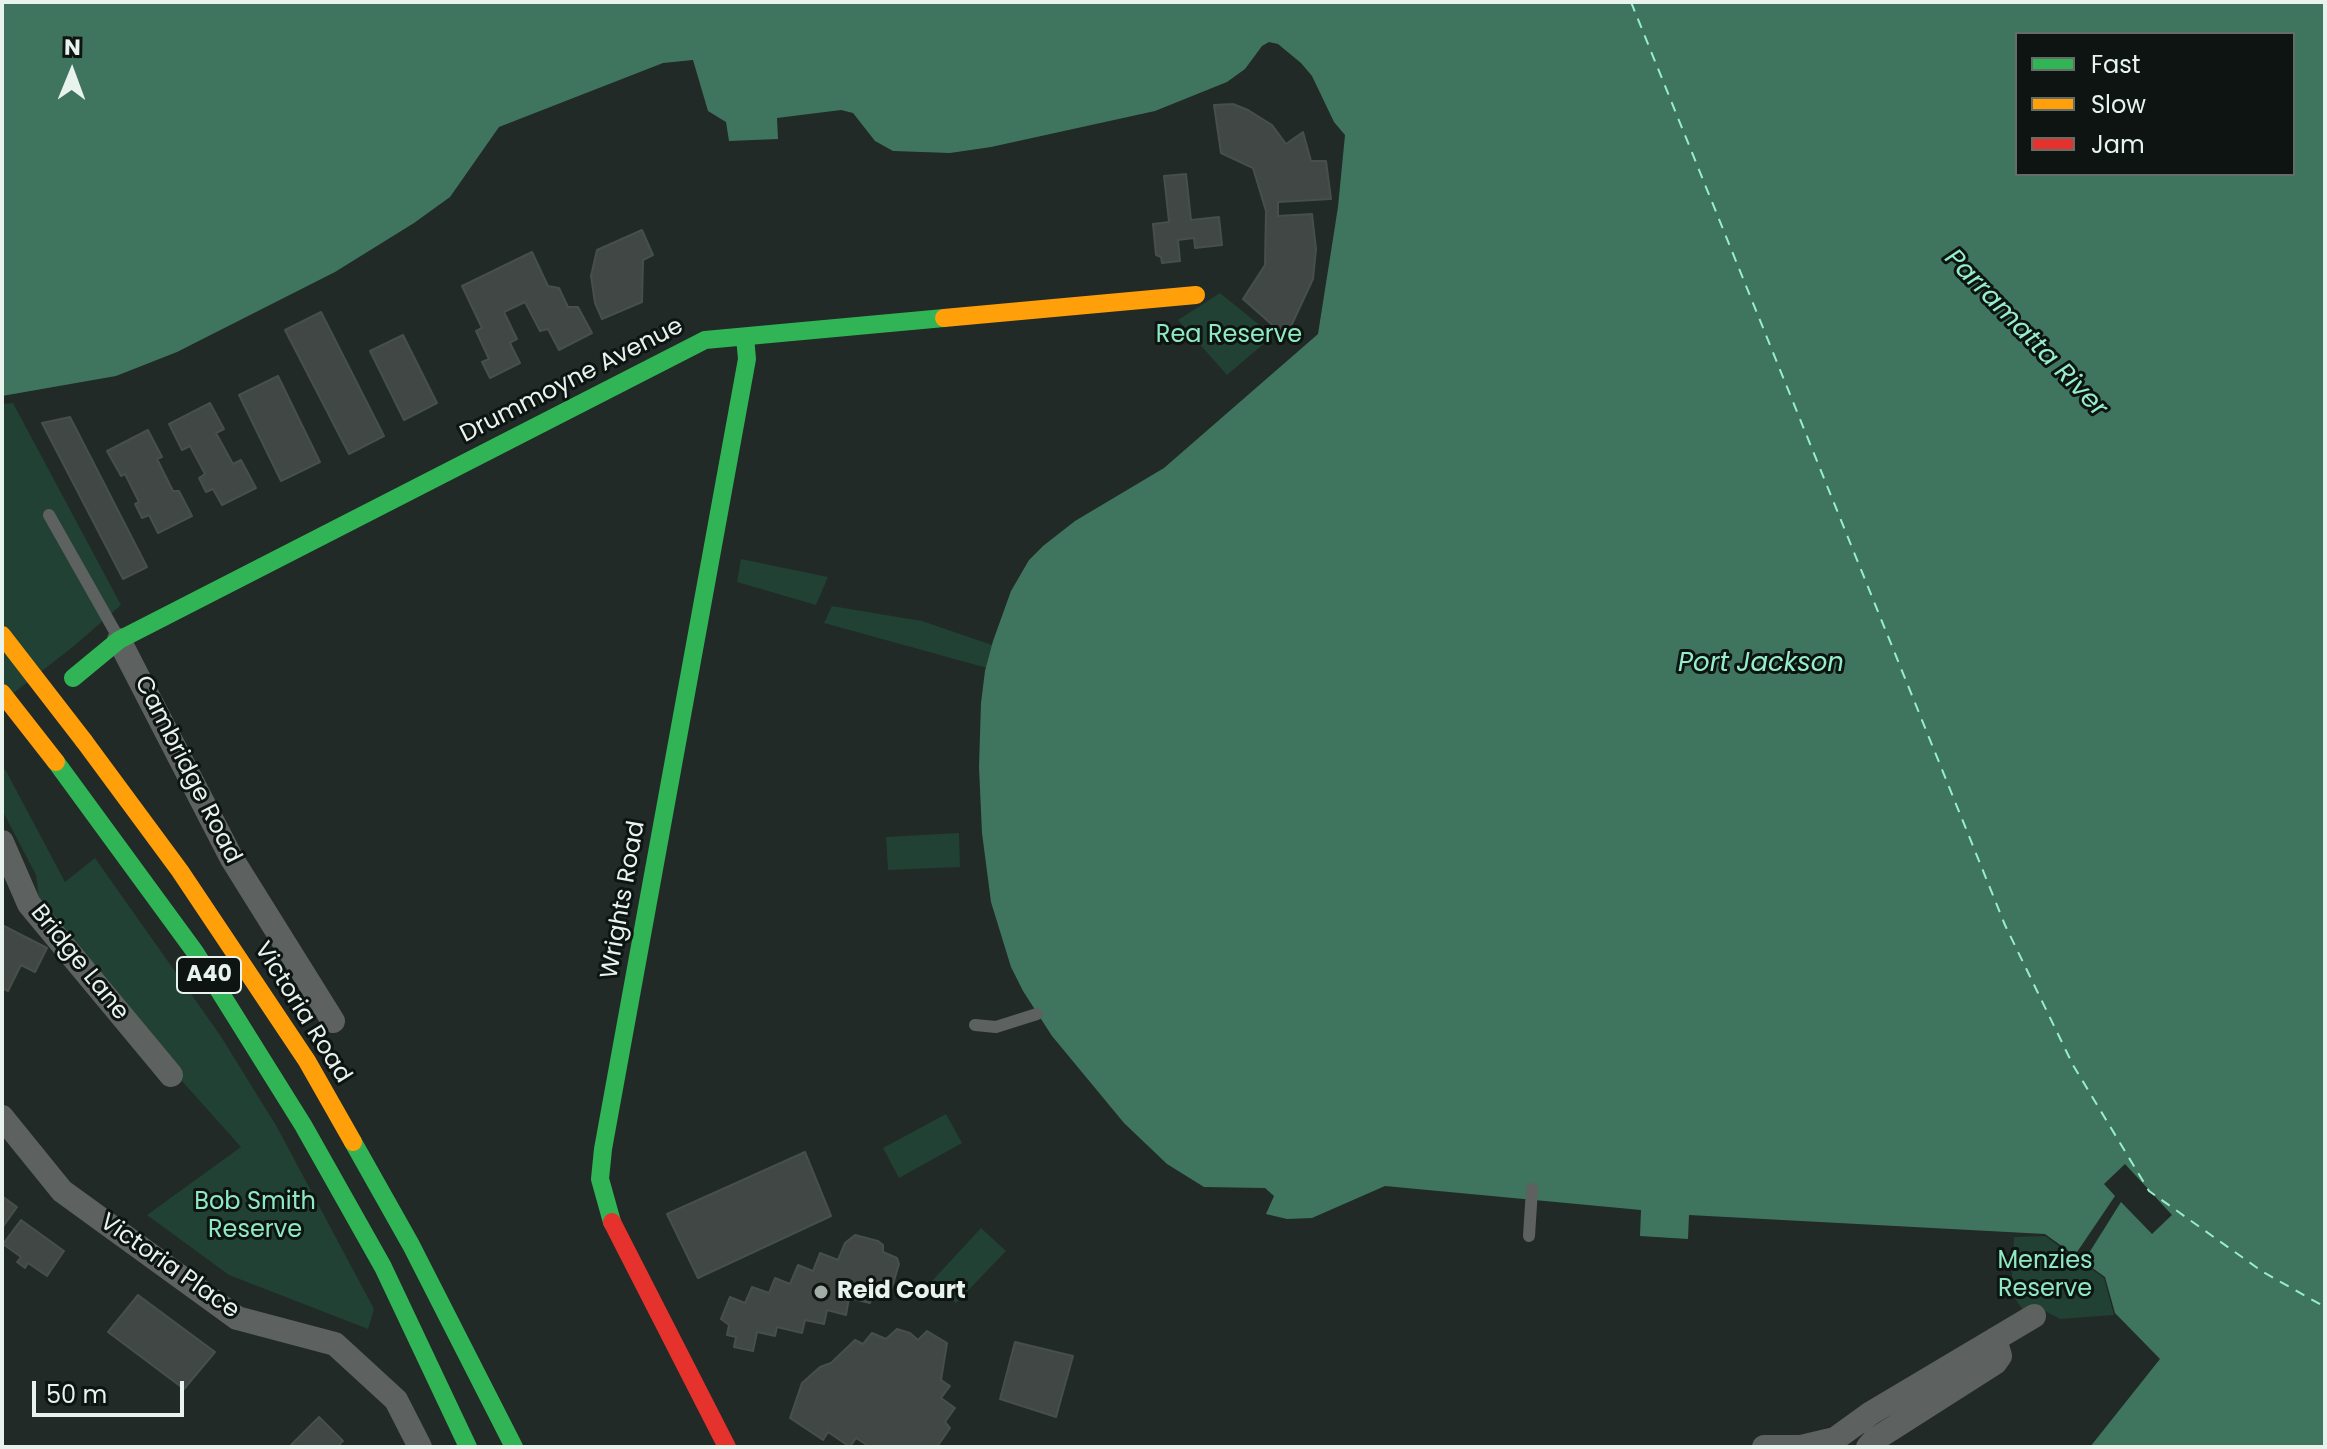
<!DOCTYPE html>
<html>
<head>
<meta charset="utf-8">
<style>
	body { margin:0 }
	#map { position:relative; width:2327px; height:1449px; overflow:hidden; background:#212a26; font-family:Poppins,sans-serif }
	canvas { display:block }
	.frame { position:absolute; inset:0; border:4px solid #e8f3ee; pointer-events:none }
	.legend { position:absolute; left:2015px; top:32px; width:280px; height:144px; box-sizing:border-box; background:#0d1411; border:2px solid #656d69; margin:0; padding:10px 14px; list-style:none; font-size:24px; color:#e8f3ee }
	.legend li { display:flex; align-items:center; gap:16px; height:40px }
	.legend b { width:40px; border:2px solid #656d69 }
	.north { position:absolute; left:32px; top:32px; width:80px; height:80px; -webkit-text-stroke:6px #0d1411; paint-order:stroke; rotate:1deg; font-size:22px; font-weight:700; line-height:32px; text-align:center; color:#e8f3ee }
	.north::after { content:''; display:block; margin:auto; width:28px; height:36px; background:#e8f3ee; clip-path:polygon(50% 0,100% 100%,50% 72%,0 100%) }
	.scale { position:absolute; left:32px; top:1381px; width:152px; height:36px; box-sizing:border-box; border:4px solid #e8f3ee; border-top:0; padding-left:10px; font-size:24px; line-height:28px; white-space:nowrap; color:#e8f3ee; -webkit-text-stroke:6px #0d1411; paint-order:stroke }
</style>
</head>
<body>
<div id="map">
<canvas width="2327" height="1449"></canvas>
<div class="frame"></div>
<ul class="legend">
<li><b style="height:10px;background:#30b455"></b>Fast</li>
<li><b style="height:10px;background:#ff9f0a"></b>Slow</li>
<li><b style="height:10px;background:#e5322d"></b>Jam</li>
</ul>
<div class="north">N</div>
<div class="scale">50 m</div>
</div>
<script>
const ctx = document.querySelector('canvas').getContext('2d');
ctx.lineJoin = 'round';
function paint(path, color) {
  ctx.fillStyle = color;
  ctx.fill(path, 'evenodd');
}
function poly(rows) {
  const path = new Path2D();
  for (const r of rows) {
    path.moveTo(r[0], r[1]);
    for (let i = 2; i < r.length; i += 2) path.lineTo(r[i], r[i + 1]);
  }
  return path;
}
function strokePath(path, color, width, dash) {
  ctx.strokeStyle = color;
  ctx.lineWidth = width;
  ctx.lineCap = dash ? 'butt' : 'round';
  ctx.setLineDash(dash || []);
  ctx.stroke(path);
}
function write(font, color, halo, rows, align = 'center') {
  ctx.font = font + ' Poppins,sans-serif';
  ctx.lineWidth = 6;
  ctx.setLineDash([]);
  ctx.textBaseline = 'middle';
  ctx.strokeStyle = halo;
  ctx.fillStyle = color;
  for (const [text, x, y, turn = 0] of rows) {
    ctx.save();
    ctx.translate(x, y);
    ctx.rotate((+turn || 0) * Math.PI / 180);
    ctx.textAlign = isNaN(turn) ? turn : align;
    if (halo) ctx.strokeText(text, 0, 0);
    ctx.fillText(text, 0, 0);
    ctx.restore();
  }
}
const green = poly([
	[1220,293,1273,336,1227,375,1178,320],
	[13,403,121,605,74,646,2,702,2,404],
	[741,559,828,577,816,605,737,582],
	[832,606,922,621,1001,648,998,671,824,623],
	[5,769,65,882,95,858,220,1035,277,1127,374,1309,368,1329,229,1275,147,1215,241,1147,181,1080,39,898,36,875,2,810,2,771],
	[959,833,960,867,888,870,886,837],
	[946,1114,962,1143,899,1178,883,1148],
	[981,1228,1006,1251,956,1303,932,1281],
	[2045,1236,2104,1278,2114,1315,2060,1319,2039,1308,2023,1310,2011,1293,2014,1237]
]);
const water = poly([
	[2,2,2325,2,2325,1447,2090,1447,2160,1359,2115,1313,2105,1277,2045,1234,1689,1215,1688,1239,1640,1236,1641,1210,1385,1186,1312,1218,1287,1219,1266,1214,1274,1196,1265,1188,1204,1187,1167,1164,1124,1123,1052,1036,1023,991,1011,967,991,902,982,833,979,767,981,703,985,671,993,641,1011,591,1029,560,1043,546,1075,521,1164,468,1318,334,1338,207,1345,135,1334,122,1312,76,1301,63,1278,44,1269,42,1262,46,1245,69,1227,82,1155,111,991,147,950,153,893,151,875,141,853,113,841,110,777,118,778,139,729,141,726,122,708,111,693,60,663,63,499,127,450,197,414,223,335,272,177,352,116,376,2,396],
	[2017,34,2293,34,2293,174,2017,174]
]);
const pier = poly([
	[2125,1164,2172,1215,2152,1234,2121,1202,2084,1261,2075,1255,2115,1196,2104,1184]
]);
const ferry = poly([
	[1631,2,2005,925,2073,1065,2149,1191,2263,1272,2325,1307]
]);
const building = poly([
	[1233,104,1248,110,1272,125,1286,144,1303,132,1311,161,1326,161,1331,199,1278,202,1278,216,1312,214,1316,249,1313,279,1286,337,1243,299,1265,265,1266,211,1253,168,1221,153,1214,105,1233,104],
	[1186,174,1191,220,1219,217,1222,245,1195,248,1194,238,1178,240,1180,261,1162,263,1161,257,1156,255,1153,224,1169,222,1164,176,1186,174],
	[642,230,653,255,643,260,642,302,602,319,595,303,591,276,597,250,642,230],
	[532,252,548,286,559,288,568,307,578,307,592,333,559,350,548,329,540,331,525,302,504,312,517,339,510,343,520,363,490,378,482,362,489,359,476,331,482,328,462,286,532,252],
	[321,312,384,436,349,454,285,330,321,312],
	[403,335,437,403,404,420,370,351,403,335],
	[278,376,320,462,281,481,239,395,278,376],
	[210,403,224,429,216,433,233,464,241,460,256,488,222,505,213,489,206,492,199,478,205,474,190,446,182,450,169,424,210,403],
	[70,417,147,567,123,579,42,423,70,417],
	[148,430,162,457,157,459,173,491,179,491,192,516,158,533,149,515,142,518,135,504,139,502,125,474,121,476,107,451,148,430],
	[2,925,47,948,35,972,21,965,8,991,2,988,2,925],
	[805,1152,831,1216,698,1278,667,1214,805,1152],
	[2,1196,17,1207,2,1228,2,1196],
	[21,1220,64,1251,47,1276,28,1263,25,1268,17,1262,21,1257,3,1244,21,1220],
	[855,1235,878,1241,883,1245,883,1252,897,1258,899,1264,891,1291,873,1291,870,1303,849,1298,846,1315,827,1310,824,1324,805,1320,802,1333,777,1327,775,1336,757,1332,753,1351,734,1347,736,1337,727,1335,729,1325,721,1319,730,1297,745,1303,752,1287,769,1293,775,1278,790,1284,798,1265,813,1271,820,1253,838,1260,845,1243,855,1235],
	[138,1295,215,1352,184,1389,108,1332,138,1295],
	[897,1329,910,1333,918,1340,927,1331,947,1343,941,1380,950,1386,941,1398,955,1408,945,1422,950,1428,937,1447,870,1447,856,1438,850,1447,828,1432,823,1440,790,1418,802,1383,820,1367,831,1363,855,1340,863,1344,872,1333,886,1339,897,1329],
	[1015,1342,1073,1356,1056,1417,1000,1399,1015,1342],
	[319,1417,343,1441,337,1447,289,1447,319,1417]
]);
const lane = poly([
	[49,515,118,637],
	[975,1025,996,1027,1037,1014],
	[1529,1236,1532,1189]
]);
const street = poly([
	[119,640,232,859,333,1021],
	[2,842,29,904,171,1075],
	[2,1117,62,1191,237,1318,335,1344,396,1400,420,1447],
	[1764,1447,1801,1447,1835,1439,1871,1413,2034,1316],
	[1868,1447,1874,1440,1995,1363,2000,1356,1995,1339]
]);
const fast = poly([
	[73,678,119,640,705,340,944,318],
	[56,762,195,952,303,1125,383,1267,468,1447],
	[353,1142,411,1245,514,1447],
	[612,1222,600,1179,603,1149,747,359,745,337]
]);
const slow = poly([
	[944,318,1196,295],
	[84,741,180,871,307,1061,353,1142]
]);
const jam = poly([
	[612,1222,727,1447]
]);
const slowBridge = poly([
	[2,635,84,741],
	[2,693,56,762]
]);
const markers = [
	[821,1292,8,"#a2ada8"]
];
const shields = [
	[209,975,64]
];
const shieldNames = [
	["A40",209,975]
];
const parkNames = [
	["Rea Reserve",1229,336],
	["Bob Smith",255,1203],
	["Reserve",255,1231],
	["Menzies",2045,1262],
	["Reserve",2045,1290]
];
const streetNames = [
	["Drummoyne Avenue",572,381,-27],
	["Cambridge Road",187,770,63],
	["Wrights Road",624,900,-80],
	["Bridge Lane",79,963,51],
	["Victoria Road",302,1013,58],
	["Victoria Place",169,1267,35]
];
const poiNames = [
	["Reid Court",837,1292]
];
const waterNames = [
	["Parramatta River",2025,334,46],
	["Port Jackson",1761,664]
];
paint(green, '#204134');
paint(water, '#3f755e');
paint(pier, '#212a26');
strokePath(ferry, '#96efca', 2, [10, 8]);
paint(building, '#414745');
strokePath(building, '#474f4b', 2);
strokePath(lane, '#5d615f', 12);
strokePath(street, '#5d615f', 24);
strokePath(fast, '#30b455', 18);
strokePath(slow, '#ff9f0a', 18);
strokePath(jam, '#e5322d', 18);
strokePath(slowBridge, '#ff9f0a', 18);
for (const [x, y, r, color] of markers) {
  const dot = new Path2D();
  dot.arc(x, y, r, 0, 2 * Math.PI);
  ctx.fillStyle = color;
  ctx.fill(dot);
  strokePath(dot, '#0d1411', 3);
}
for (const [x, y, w] of shields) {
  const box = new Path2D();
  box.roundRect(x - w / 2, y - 18, w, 36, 6);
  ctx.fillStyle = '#0d1411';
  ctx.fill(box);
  strokePath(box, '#e8f3ee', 2);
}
write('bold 22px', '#e8f3ee', null, shieldNames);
write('24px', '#8fe9c3', '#0d1411', parkNames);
write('24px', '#e8f3ee', '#0d1411', streetNames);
write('bold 24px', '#e8f3ee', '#0d1411', poiNames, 'left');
write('italic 26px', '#96efca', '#0d1411', waterNames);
</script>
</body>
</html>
